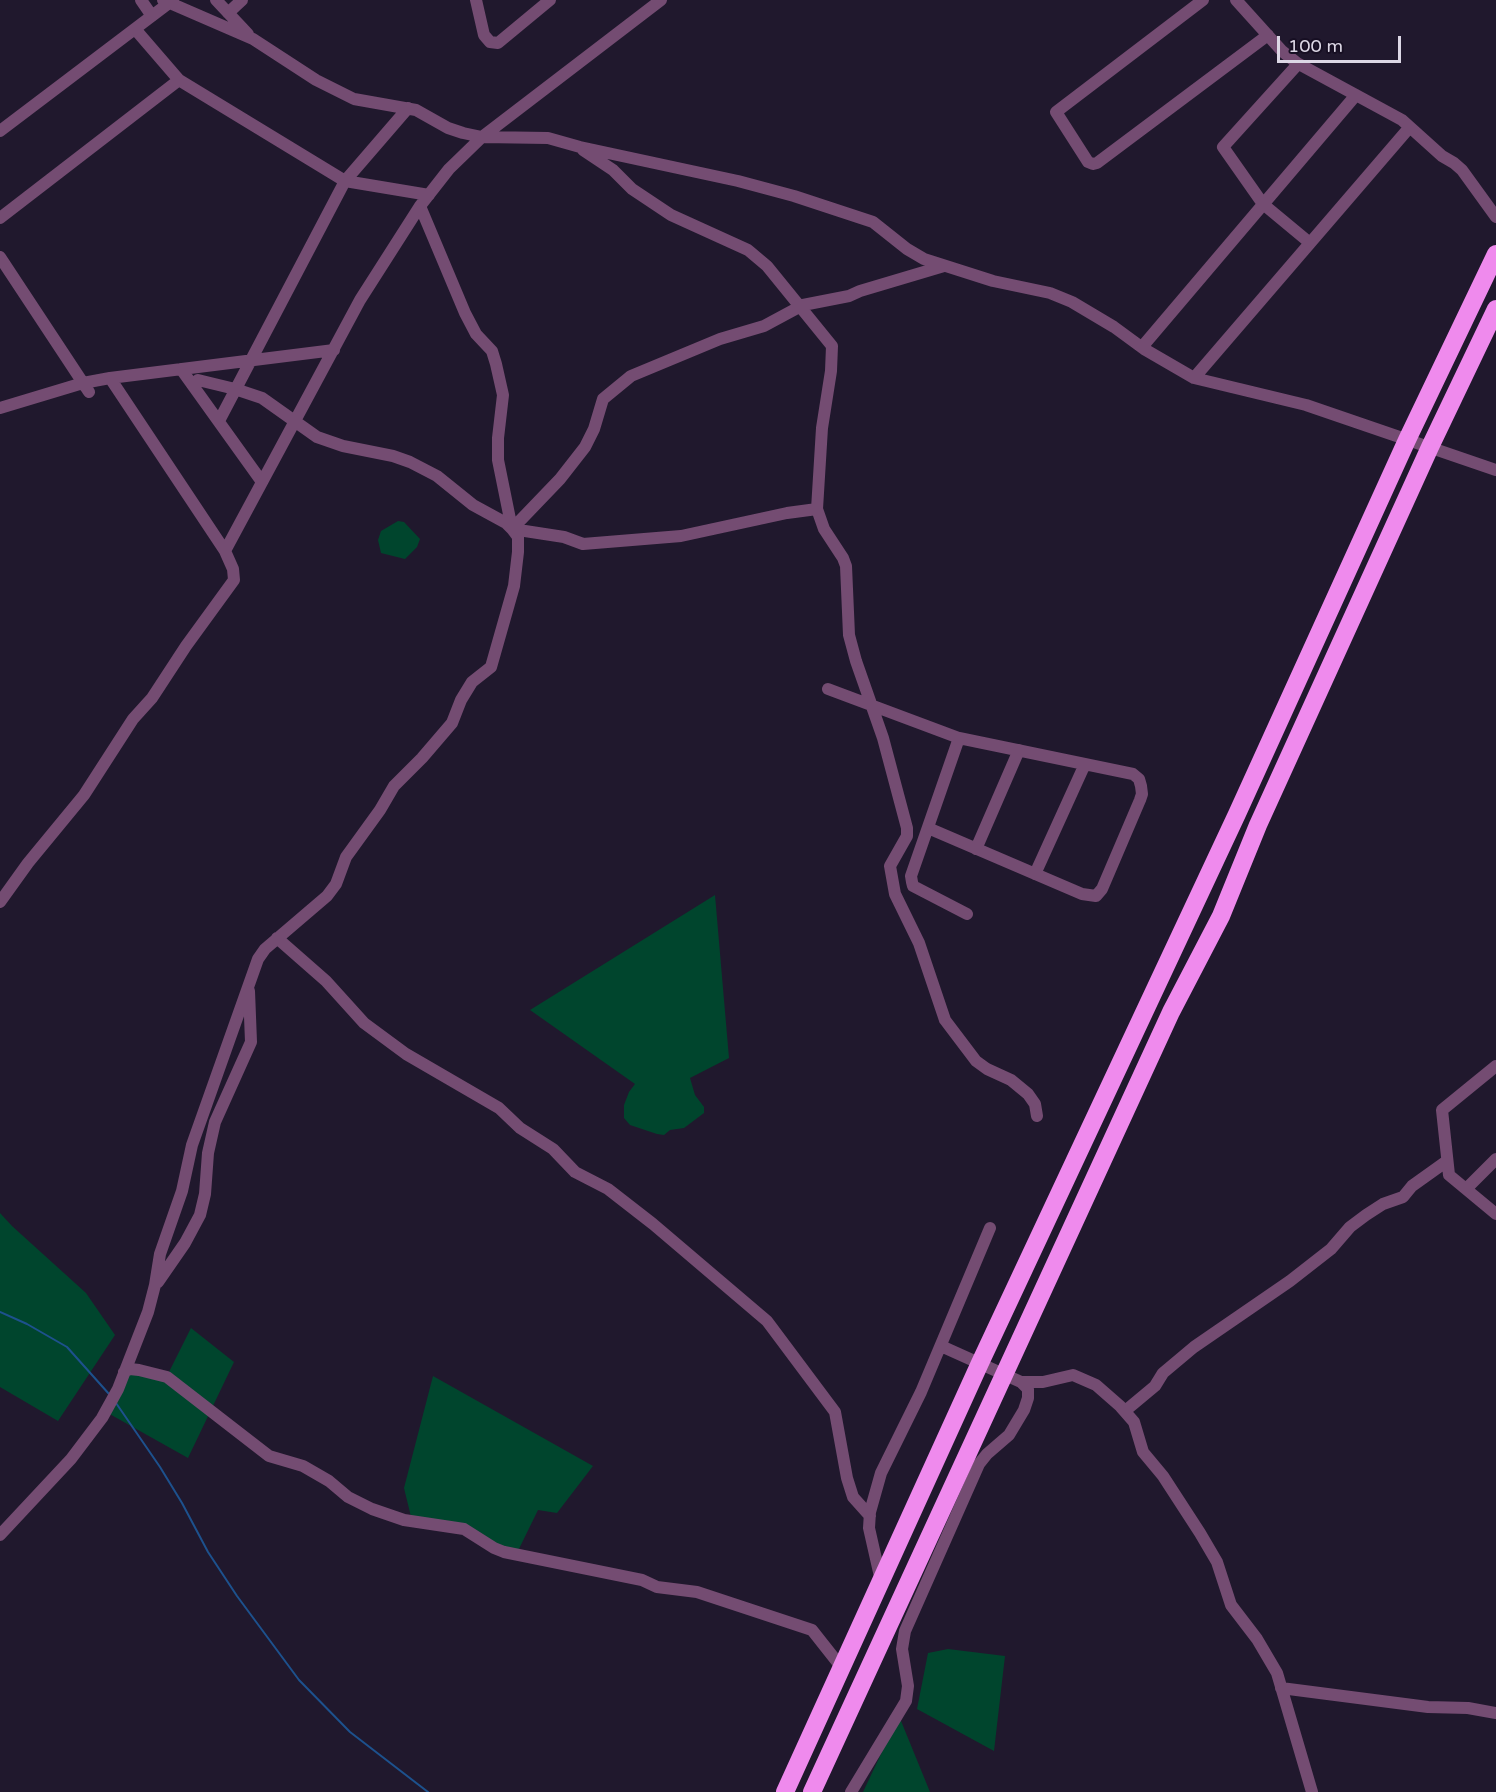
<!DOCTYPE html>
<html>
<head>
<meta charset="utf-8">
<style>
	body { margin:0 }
	#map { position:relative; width:1496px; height:1792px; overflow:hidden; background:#20182d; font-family:"Varela Round",sans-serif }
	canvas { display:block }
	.scale { position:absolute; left:1277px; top:36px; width:124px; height:27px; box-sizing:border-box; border:3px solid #dcd7e5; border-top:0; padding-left:8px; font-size:18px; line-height:21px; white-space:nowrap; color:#dcd7e5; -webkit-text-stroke:4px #170f23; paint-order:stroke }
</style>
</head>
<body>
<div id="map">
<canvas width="1496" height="1792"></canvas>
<div class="scale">100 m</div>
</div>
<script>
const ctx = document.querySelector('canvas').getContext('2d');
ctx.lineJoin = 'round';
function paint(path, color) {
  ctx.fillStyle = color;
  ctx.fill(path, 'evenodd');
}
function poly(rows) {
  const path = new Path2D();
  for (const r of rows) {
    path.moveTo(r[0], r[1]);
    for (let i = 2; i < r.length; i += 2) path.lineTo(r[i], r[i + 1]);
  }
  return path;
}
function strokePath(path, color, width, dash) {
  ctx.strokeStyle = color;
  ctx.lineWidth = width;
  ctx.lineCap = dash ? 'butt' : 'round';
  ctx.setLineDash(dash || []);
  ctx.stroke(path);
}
const green = poly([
	[398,521,404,522,420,539,417,547,405,559,381,553,378,540,381,531],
	[715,895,729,1058,690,1078,695,1095,704,1107,704,1113,684,1128,670,1130,664,1135,657,1134,630,1125,624,1118,624,1105,629,1092,635,1084,530,1010],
	[0,1213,12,1226,86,1293,115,1335,58,1421,0,1387],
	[191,1328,234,1362,188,1458,106,1412,124,1372,167,1376],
	[433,1376,593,1466,557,1513,538,1510,516,1555,472,1534,412,1521,404,1488],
	[948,1649,1005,1656,994,1751,917,1709,928,1653],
	[899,1716,930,1792,863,1792]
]);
const stream = poly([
	[0,1312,27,1324,67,1347,109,1394],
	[116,1403,160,1467,182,1503,208,1552,237,1596,299,1680,350,1732,428,1792]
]);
const minor = poly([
	[141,0,152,16],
	[163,0,253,39,316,80,354,99,416,110,448,128,463,133,482,137,548,138,580,147,738,181,794,196,873,222,907,249,924,259,993,281,1050,293,1072,302,1114,327,1144,349,1194,378,1306,405,1496,470],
	[216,0,248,34],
	[476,0,484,35,490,42,498,43,550,0],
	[1203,0,1056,112,1088,162,1093,164,1097,163,1268,35],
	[1236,0,1282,51,1297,63,1402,120,1442,156,1454,163,1462,170,1496,217],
	[228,13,242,0],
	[135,29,179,80,345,181,429,195],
	[1298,64,1223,147,1263,204,1310,243],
	[0,131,173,0],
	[583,150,613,170,632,189,671,215,748,250,767,266,832,346,831,371,822,428,817,509,824,529,843,558,846,566,849,635,856,661,883,738,907,828,907,836,890,866,895,894,919,943,945,1020,976,1061,987,1069,1011,1080,1028,1094,1035,1104,1037,1116],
	[420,206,465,313,476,334,492,351,496,364,503,395,498,438,498,460,512,529],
	[0,218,179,80],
	[0,257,89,392],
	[1142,347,1356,95],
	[181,369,262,482],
	[1194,378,1409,128],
	[0,408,83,383,110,378,334,350],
	[219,421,345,181,408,108],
	[512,529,560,479,585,447,594,429,603,399,631,376,720,339,764,326,803,305,849,296,860,291,944,266],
	[512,529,564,537,583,544,681,536,787,513,817,509],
	[225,551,360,300,420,206,449,169,482,137,661,0],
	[828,689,959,738,1133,774,1139,779,1141,786,1142,794,1140,800,1102,889,1096,896,1082,894,928,828],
	[959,738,911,876,912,882,913,886,967,914],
	[976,849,1019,750],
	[1035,874,1085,764],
	[0,902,28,863,84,795,133,719,152,698,186,646,234,580,233,569,225,551,110,378],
	[277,938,326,981,364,1023,406,1054,499,1108,520,1128,553,1149,575,1172,608,1189,653,1224,767,1321,835,1412,847,1478,853,1497,870,1516],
	[1496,1066,1442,1110,1449,1175,1496,1214],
	[1466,1189,1496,1159],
	[158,1282,185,1243,200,1215,205,1194,208,1153,215,1122,251,1042,249,991],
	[941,1346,1021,1382,1043,1382,1073,1375,1096,1385,1120,1406,1134,1422,1143,1452,1163,1476,1200,1533,1217,1562,1231,1605,1257,1639,1277,1673,1312,1792],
	[124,1372,130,1369,139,1370,167,1377,269,1456,303,1466,329,1481,348,1497,372,1509,404,1520,464,1529,494,1548,504,1552,642,1580,657,1587,697,1592,812,1630,842,1668],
	[1125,1411,1155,1386,1163,1373,1194,1347,1290,1281,1331,1249,1350,1227,1366,1215,1383,1204,1403,1197,1412,1186,1447,1161],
	[0,1535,71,1459,102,1418,118,1389,148,1312,155,1285,160,1254,182,1191,192,1145,258,959,265,949,327,896,336,884,346,857,380,810,394,786,422,758,452,723,461,700,472,682,491,667,514,586,518,552,518,537,512,529,506,523,473,505,437,476,410,462,393,456,343,446,317,437,262,398,235,389,198,380],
	[881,1581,869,1528,870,1512,881,1473,921,1392,990,1228],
	[1281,1688,1428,1707,1468,1708,1496,1713],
	[851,1792,906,1701,908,1686,902,1649,905,1631,979,1464,987,1454,1009,1435,1024,1410,1028,1398,1028,1389,1021,1382]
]);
const highway = poly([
	[785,1792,980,1363,1237,814,1407,440,1496,254],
	[812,1792,1171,1012,1221,916,1258,825,1430,447,1496,309]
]);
paint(green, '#00452d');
strokePath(stream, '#1d518d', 2);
strokePath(minor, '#744c72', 12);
strokePath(highway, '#ef8aed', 18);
</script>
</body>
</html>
